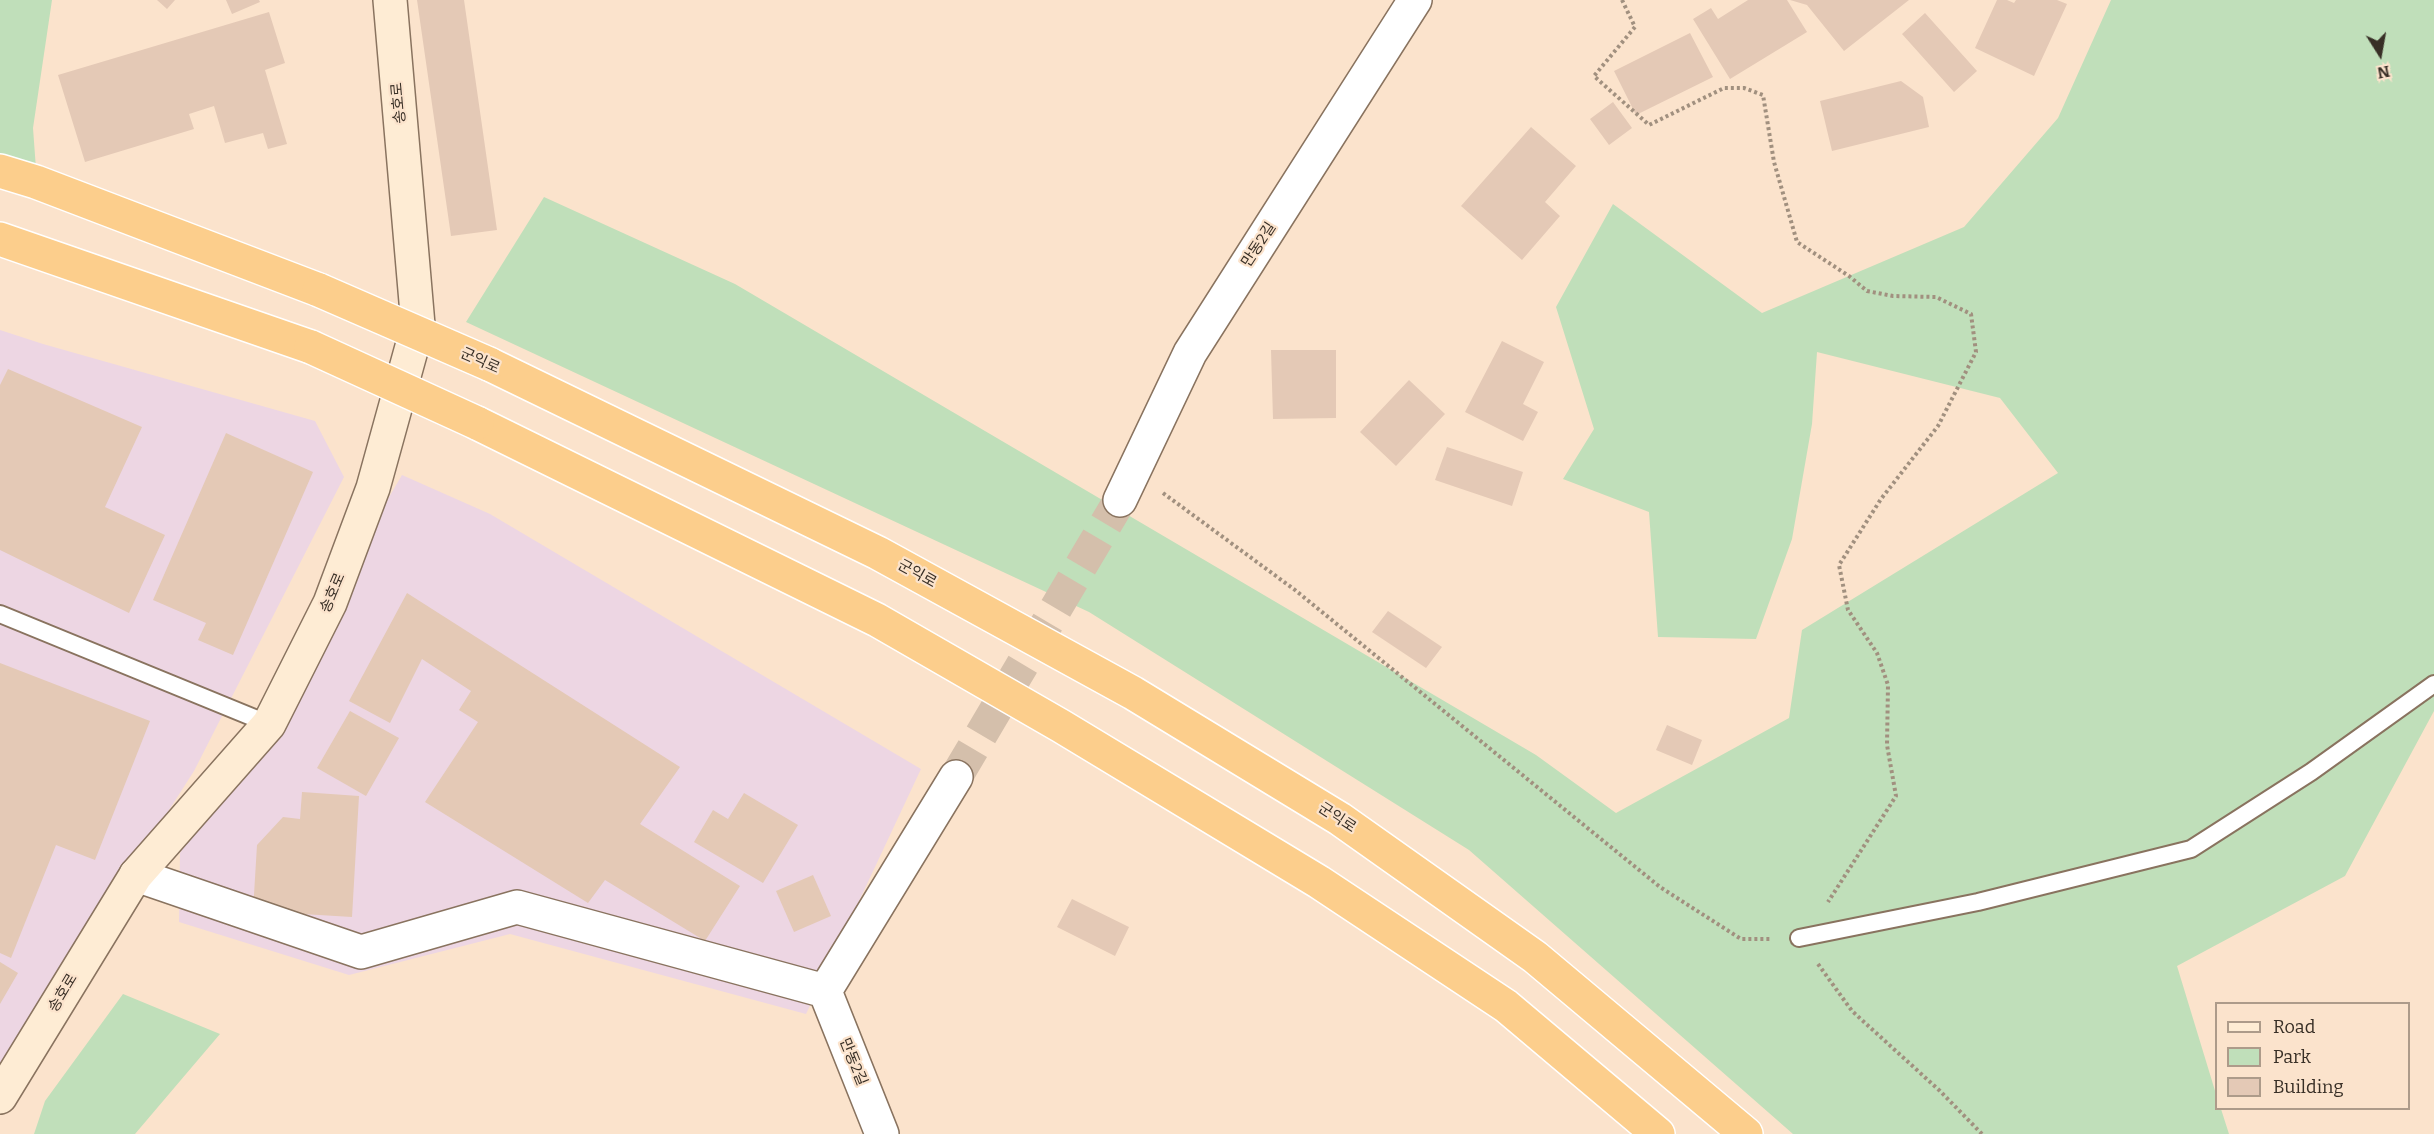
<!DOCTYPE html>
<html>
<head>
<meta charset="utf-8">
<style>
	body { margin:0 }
	#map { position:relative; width:2434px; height:1134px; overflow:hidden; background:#fbe3cc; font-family:Bitter,serif }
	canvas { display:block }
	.legend { position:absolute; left:2215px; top:1002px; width:195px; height:108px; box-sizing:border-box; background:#fbe3cc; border:2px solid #ad9b8a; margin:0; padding:8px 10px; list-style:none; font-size:18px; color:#382f26 }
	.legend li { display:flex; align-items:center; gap:12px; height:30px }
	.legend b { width:30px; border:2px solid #ad9b8a }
	.north { position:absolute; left:2350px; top:24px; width:60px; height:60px; -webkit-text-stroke:4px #fbe3cc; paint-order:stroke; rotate:169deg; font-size:16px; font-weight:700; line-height:24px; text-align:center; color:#382f26 }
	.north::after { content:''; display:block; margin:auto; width:21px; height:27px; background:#382f26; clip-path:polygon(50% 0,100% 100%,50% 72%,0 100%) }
</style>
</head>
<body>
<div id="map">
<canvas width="2434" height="1134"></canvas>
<ul class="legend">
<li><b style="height:8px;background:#feecd4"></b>Road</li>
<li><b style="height:16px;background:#c0dfba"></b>Park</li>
<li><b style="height:16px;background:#e4c9b6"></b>Building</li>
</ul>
<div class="north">N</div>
</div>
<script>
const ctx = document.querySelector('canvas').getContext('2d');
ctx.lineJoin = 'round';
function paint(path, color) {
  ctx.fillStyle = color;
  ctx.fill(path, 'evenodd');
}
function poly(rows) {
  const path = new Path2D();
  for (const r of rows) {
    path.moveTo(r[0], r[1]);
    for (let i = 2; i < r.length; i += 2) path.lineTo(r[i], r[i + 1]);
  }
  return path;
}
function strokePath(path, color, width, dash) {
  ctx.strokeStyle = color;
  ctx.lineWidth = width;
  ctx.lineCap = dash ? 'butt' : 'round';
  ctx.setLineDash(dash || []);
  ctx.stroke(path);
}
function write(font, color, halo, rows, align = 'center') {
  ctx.font = font + ' Bitter,"Noto Sans KR",serif';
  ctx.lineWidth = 4.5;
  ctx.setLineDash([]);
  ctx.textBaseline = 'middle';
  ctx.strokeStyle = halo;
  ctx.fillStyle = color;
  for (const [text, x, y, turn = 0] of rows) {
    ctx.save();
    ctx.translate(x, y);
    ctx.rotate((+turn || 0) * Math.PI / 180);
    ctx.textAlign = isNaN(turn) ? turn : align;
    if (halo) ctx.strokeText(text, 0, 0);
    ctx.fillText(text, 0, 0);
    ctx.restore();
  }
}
const industrial = poly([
	[0,330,43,344,315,421,344,477,194,771,0,1074],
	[402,475,490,514,921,769,806,1014,510,934,349,975,179,922,180,853]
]);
const green = poly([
	[0,0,52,0,33,128,36,169,0,158],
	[2111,0,2434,0,2434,711,2345,876,2177,966,2216,1094,2216,1108,2221,1109,2229,1134,1793,1134,1469,850,1089,612,466,322,544,197,735,284,1536,755,1616,813,1789,718,1802,630,2058,473,2000,398,1817,352,1812,424,1792,539,1756,639,1658,637,1649,512,1563,479,1594,429,1556,307,1613,204,1762,313,1964,227,2058,118],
	[123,994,220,1034,135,1134,34,1134,45,1101]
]);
const building = poly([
	[157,0,175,0,167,9],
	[226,0,259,0,260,2,232,14],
	[417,0,464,0,497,230,451,236],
	[1748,0,1787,0,1807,32,1730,79,1693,19,1711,8,1718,19],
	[1790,0,1909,0,1844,51,1807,5],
	[1997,0,2007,0,2014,3,2016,0,2057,0,2067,4,2034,76,1975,48],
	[269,12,285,63,265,70,287,144,268,149,263,133,225,143,214,106,189,114,194,129,85,162,58,75],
	[1925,13,1977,71,1954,92,1902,34],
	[1690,33,1713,77,1636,115,1614,71],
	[1901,81,1923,97,1929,127,1832,151,1820,101],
	[1613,102,1632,128,1609,145,1590,119],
	[1531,127,1576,166,1545,202,1560,216,1522,260,1461,206],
	[1502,341,1544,362,1523,404,1538,412,1523,441,1465,412],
	[1271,350,1336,350,1336,418,1273,419],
	[8,369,142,427,105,507,165,535,129,613,0,550,0,385],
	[1409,380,1445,414,1396,466,1360,432],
	[226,433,313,472,233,655,198,640,206,623,153,600],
	[1447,447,1523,472,1512,506,1435,480],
	[407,593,680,767,640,824,740,886,705,941,605,880,588,903,425,802,478,722,459,710,471,691,422,659,390,723,349,701],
	[1388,611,1442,647,1426,668,1372,632],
	[0,663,150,721,95,860,56,845,11,958,0,953],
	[350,711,399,738,366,796,317,768],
	[1667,725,1702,740,1692,765,1656,750],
	[302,792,359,796,352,917,253,911,257,845,283,817,300,819],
	[744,793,798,825,763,883,694,842,713,810,728,819],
	[813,875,831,916,794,932,776,891],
	[1072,899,1129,927,1115,956,1057,927],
	[0,962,18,973,0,1004]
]);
const minorTunnel = poly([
	[956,777,1120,500]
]);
const path = poly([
	[1622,0,1635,27,1594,76,1649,125,1724,88,1744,88,1763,95,1774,162,1797,242,1849,276,1867,291,1893,296,1936,297,1971,314,1976,352,1938,426,1881,499,1839,565,1848,610,1877,653,1888,685,1887,745,1896,796,1828,902],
	[1163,493,1295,590,1660,887,1741,939,1771,939],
	[1818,964,1852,1011,1940,1091,1982,1134]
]);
const service = poly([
	[0,614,269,724],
	[1799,938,1978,902,2191,849,2311,772,2434,684]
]);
const minor = poly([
	[1120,500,1190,353,1415,0],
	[136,875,361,952,517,907,825,991,956,777],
	[825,991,882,1134]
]);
const secondary = poly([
	[0,1097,136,875,269,724,330,603,373,488,418,325,390,0]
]);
const trunk = poly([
	[0,171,36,182,319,290],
	[0,239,311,347],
	[489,364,878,553,1133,693,1340,819,1535,957,1746,1134],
	[477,423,877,620,1061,726,1319,882,1506,1006,1658,1134]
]);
const trunkBridge = poly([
	[319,290,489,364],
	[311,347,477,423]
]);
const streetNames = [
	["송호로",399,103,-95],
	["만동2길",1259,245,-57],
	["군익로",480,361,24],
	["군익로",917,574,29],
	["송호로",333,593,-67],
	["군익로",1337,818,33],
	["송호로",63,993,-59],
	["만동2길",853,1062,68]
];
paint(industrial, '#edd6e3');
paint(green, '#c0dfba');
paint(building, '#e4c9b6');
strokePath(minorTunnel, '#d4bfab', 33, [33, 16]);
strokePath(service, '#89735f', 20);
strokePath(minor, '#89735f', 36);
strokePath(secondary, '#89735f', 36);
strokePath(trunk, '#fff', 36);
strokePath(path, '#a1907f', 4, [3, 3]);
strokePath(service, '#fff', 16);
strokePath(minor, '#fff', 33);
strokePath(secondary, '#feecd4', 33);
strokePath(trunk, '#fcce8c', 33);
strokePath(trunkBridge, '#fff', 36, []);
strokePath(trunkBridge, '#fcce8c', 33);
write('15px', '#382f26', '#fbe3cc', streetNames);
</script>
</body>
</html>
